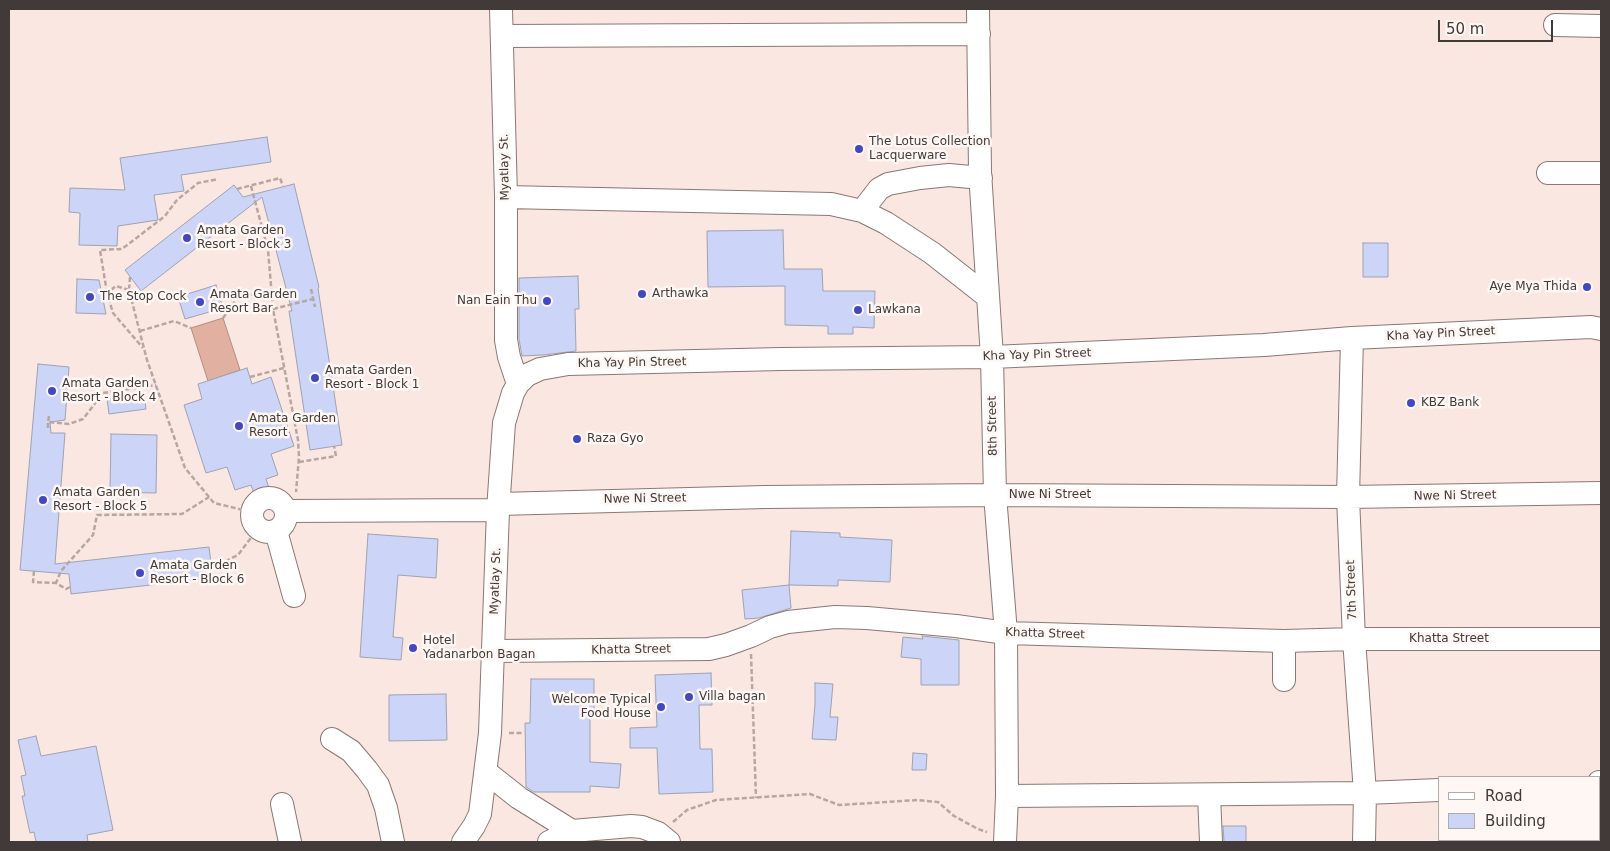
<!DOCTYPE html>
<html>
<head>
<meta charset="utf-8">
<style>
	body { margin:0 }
	#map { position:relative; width:1610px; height:851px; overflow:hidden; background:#fae7e1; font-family:"DejaVu Sans",sans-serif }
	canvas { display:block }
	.frame { position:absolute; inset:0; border:10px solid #423a38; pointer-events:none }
	.legend { position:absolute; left:1438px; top:776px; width:162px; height:65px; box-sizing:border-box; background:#fef7f4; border:1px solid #b3aba9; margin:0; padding:6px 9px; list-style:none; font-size:15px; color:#423a38 }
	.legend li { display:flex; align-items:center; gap:10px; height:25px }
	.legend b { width:25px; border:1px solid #b3aba9 }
	.scale { position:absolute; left:1438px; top:20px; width:115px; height:22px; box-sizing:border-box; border:2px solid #423a38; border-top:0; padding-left:6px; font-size:15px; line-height:18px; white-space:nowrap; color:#423a38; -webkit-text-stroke:4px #fef7f4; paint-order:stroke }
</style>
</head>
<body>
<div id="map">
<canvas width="1610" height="851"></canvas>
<div class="frame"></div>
<ul class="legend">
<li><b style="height:6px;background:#fff"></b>Road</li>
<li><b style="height:14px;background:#ccd4f7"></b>Building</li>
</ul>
<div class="scale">50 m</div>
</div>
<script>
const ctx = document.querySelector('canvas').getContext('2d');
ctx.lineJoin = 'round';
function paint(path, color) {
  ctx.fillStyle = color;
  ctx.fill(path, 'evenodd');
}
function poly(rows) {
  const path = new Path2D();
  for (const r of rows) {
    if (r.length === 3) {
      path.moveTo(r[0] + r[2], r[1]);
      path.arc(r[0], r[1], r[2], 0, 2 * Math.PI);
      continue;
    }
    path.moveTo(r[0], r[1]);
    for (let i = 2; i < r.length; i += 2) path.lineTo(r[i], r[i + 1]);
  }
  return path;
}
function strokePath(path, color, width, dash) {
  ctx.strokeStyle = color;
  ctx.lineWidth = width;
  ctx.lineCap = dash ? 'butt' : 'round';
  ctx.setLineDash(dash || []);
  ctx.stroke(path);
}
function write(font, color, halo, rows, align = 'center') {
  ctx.font = font + ' "DejaVu Sans",sans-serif';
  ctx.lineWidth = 5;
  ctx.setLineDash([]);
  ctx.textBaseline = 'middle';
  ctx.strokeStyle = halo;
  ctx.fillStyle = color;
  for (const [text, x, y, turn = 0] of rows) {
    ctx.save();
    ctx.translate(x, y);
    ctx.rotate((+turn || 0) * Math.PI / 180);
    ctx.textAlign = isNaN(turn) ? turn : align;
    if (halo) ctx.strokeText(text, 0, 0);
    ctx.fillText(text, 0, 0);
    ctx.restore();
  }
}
const water = poly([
	[223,318,240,370,208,381,191,328,223,318]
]);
const building = poly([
	[267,137,271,162,181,175,184,191,154,195,158,220,118,226,117,246,79,245,80,213,69,212,70,188,125,190,120,158,267,137],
	[294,184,319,287,318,288,342,445,310,450,289,311,292,311,262,197,141,291,125,270,234,185,243,197,294,184],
	[783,230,784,269,822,269,823,291,875,291,874,328,853,327,853,334,828,334,828,326,785,325,785,286,708,287,707,231,783,230],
	[1363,243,1388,243,1388,277,1363,277,1363,243],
	[578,276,579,309,575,309,576,351,543,355,522,356,519,339,519,278,578,276],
	[77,279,99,280,106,314,76,313,77,279],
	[216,285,223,308,185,319,178,297,216,285],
	[38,364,69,367,65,420,50,422,51,433,65,433,55,564,209,547,213,578,71,594,69,574,20,570,38,364],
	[247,368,252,384,271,377,294,446,271,454,278,475,266,479,270,491,255,496,251,485,235,490,227,467,206,473,184,405,202,399,198,384,247,368],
	[144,394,146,409,109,414,107,399,144,394],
	[111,434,157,435,156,493,110,492,111,434],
	[791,531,840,533,840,537,892,540,890,582,838,580,838,586,789,585,791,531],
	[368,534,438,539,436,578,398,575,393,637,403,638,401,660,360,657,368,534],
	[789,585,791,608,759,618,745,619,742,590,789,585],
	[922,636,959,640,959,685,921,685,921,659,901,657,903,637,923,639,922,636],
	[711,673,712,705,699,705,700,749,712,749,713,792,659,794,657,748,630,748,630,728,657,727,655,675,711,673],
	[531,679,594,679,594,716,590,716,590,762,621,764,619,788,590,786,590,792,534,792,526,787,525,723,530,723,531,679],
	[815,683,833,684,830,717,838,717,836,740,812,739,815,704,815,683],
	[446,694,447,740,389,741,389,695,446,694],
	[36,736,41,756,96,746,113,830,87,835,88,842,36,842,34,832,30,833,22,796,25,796,21,776,26,775,18,740,36,736],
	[913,753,927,754,926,770,912,770,913,753],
	[1223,826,1246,826,1246,842,1224,842,1223,826]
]);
const path = poly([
	[251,186,268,250,273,309,298,440,299,457,296,492],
	[237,189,280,178,283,186],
	[130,277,129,290,147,360,185,468,214,503,252,512],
	[311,289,315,307],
	[129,290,116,286,107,293,113,313,143,348],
	[107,293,100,250,122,249,165,216,177,200,198,183,218,179],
	[273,309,313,299],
	[223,318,239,296,271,292],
	[140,331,174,321,191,328],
	[250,377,284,368],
	[49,416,48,422,69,424,83,419,103,393,156,385],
	[48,428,48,422],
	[299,462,336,456,334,446],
	[212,568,238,555,257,530],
	[34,571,33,582,56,583],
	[70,587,66,589,56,583,61,571,93,535,97,515,182,514,209,497],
	[751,654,756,798],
	[509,733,523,733],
	[673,822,687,810,716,800,810,794,839,805,918,800,938,802,954,816,978,829,987,832]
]);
const minor = poly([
	[501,9,506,197,506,340,509,357,518,384],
	[978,9,980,172,992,357,995,495,1006,633,1007,796,1005,842],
	[1555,25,1601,26],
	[502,36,979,34],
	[1548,173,1601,173],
	[506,197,831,204,862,211,886,223,932,253,988,297],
	[862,211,879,189,888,184,920,178,949,175,981,178],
	[1352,338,1348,497,1354,639,1365,793,1364,842],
	[269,515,17],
	[499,504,765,497,995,495,1348,497,1601,493],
	[286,511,498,510],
	[276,531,294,596],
	[1284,641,1284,680],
	[494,651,709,649,726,645,751,636,770,627,788,622,835,617,867,618,956,626,1006,633,1284,641,1354,639,1601,639],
	[332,739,351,751,367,770,378,785,386,808,393,842],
	[486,772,519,798,572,831],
	[1599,782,1601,782],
	[1209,795,1211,842],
	[1007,796,1365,793,1439,790],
	[282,804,290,842],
	[463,842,474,826,480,814,490,733,498,510,504,423,513,393,518,384,527,375,540,369,568,364,781,359,992,357,1264,345,1352,338,1591,327,1601,329],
	[549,842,572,831,631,826,642,827,658,833,669,842]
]);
const markers = [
	[859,149,5,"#4348bd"],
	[187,238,5,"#4348bd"],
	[1587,287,5,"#4348bd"],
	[642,294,5,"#4348bd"],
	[90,297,5,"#4348bd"],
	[547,301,5,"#4348bd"],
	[200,302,5,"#4348bd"],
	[858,310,5,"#4348bd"],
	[315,378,5,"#4348bd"],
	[52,391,5,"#4348bd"],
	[1411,403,5,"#4348bd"],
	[239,426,5,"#4348bd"],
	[577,439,5,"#4348bd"],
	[43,500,5,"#4348bd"],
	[140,573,5,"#4348bd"],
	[413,648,5,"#4348bd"],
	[689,697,5,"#4348bd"],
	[661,707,5,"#4348bd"]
];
const poiNames = [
	["The Lotus Collection",869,142],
	["Lacquerware",869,156],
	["Amata Garden",197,231],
	["Resort - Block 3",197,245],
	["Aye Mya Thida",1577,287,"right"],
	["Arthawka",652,294],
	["Amata Garden",210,295],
	["Resort Bar",210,309],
	["The Stop Cock",100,297],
	["Nan Eain Thu",537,301,"right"],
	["Lawkana",868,310],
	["Amata Garden",325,371],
	["Resort - Block 1",325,385],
	["Amata Garden",62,384],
	["Resort - Block 4",62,398],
	["KBZ Bank",1421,403],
	["Amata Garden",249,419],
	["Resort",249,433],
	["Raza Gyo",587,439],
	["Amata Garden",53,493],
	["Resort - Block 5",53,507],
	["Amata Garden",150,566],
	["Resort - Block 6",150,580],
	["Hotel",423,641],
	["Yadanarbon Bagan",423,655],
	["Villa bagan",699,697],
	["Welcome Typical",651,700,"right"],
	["Food House",651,714,"right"]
];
const streetNames = [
	["Myatlay St.",505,167,-91],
	["Kha Yay Pin Street",1441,334,-3],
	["Kha Yay Pin Street",1037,355,-2],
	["Kha Yay Pin Street",632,363,-1],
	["8th Street",993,426,-91],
	["Nwe Ni Street",1050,495],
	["Nwe Ni Street",1455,496,-1],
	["Nwe Ni Street",645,499,-1],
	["Myatlay St.",496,581,-88],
	["7th Street",1352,590,-92],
	["Khatta Street",1045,634,2],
	["Khatta Street",1449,639],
	["Khatta Street",631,650,-1]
];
paint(water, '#e1b0a1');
strokePath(water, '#b18d82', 1);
paint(building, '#ccd4f7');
strokePath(building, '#9ea2b1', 1);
strokePath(minor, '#897873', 24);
strokePath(path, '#b6a7a2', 2.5, [5, 2.5]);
strokePath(minor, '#fff', 22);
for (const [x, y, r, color] of markers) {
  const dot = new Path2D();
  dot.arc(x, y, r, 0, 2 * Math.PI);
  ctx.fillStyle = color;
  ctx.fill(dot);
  strokePath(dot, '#fef7f4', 2);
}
write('12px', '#423a38', '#fef7f4', poiNames, 'left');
write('12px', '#423a38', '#fef7f4', streetNames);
</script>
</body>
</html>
